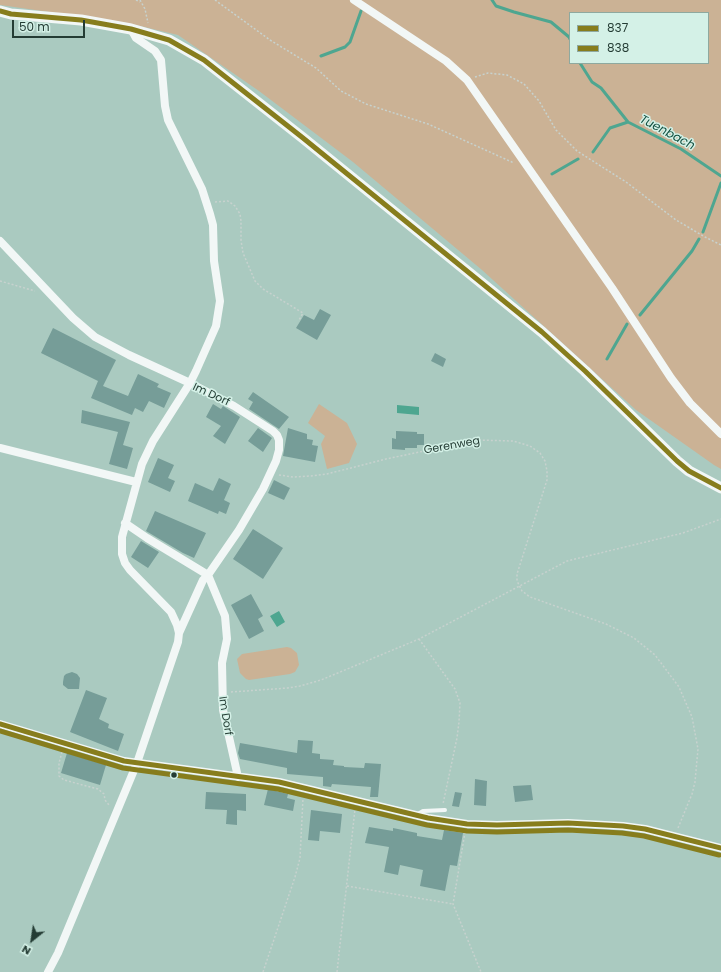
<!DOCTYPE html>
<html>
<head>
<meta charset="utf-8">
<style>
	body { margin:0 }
	#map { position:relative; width:721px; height:972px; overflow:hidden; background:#aacac0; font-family:Poppins,sans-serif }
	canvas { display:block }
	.legend { position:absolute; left:569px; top:12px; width:140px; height:52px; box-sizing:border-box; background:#d4f1e7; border:1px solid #8ea99f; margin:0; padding:5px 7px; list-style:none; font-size:12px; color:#243c34 }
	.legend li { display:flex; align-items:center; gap:8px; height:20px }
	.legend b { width:20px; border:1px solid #8ea99f }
	.north { position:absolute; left:12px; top:920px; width:40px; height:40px; -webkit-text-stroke:3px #d4f1e7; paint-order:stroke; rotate:210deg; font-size:11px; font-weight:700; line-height:16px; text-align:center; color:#243c34 }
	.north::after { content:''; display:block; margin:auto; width:14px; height:18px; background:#243c34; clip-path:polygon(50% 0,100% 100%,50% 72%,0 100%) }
	.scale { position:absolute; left:12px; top:20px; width:73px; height:18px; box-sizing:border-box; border:2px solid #243c34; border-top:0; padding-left:5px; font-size:12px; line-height:14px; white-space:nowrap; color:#243c34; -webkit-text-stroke:3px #d4f1e7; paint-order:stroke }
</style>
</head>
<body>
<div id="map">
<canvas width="721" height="972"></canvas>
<ul class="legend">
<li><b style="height:5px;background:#877d1d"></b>837</li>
<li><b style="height:5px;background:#877d1d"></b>838</li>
</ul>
<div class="north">N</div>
<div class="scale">50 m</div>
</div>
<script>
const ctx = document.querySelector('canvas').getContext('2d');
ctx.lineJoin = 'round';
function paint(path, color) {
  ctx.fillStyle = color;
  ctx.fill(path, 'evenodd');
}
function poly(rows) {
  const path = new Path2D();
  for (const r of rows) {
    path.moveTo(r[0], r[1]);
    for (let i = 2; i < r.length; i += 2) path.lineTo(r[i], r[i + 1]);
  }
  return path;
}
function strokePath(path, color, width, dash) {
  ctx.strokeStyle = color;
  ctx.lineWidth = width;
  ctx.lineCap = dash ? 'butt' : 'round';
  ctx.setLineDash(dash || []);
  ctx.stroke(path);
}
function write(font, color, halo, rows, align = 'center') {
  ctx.font = font + ' Poppins,sans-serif';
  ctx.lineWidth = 3;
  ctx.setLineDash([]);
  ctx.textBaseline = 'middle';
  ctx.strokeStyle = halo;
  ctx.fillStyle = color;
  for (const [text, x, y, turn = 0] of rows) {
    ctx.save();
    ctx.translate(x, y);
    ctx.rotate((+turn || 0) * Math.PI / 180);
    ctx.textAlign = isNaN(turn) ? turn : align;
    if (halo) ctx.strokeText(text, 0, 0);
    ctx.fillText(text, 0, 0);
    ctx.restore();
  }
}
const green = poly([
	[0,0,721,0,721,469,714,465,636,410,482,270,353,162,259,91,178,35,127,23,0,5],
	[570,13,708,13,708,63,570,63],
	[319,404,347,423,357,444,349,463,327,469,321,444,325,436,308,423],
	[287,647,291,648,297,653,299,665,295,672,290,674,249,680,246,679,240,673,237,659,242,654]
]);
const water = poly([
	[397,405,419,407,419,415,397,413],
	[279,611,285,622,277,627,270,616]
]);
const stream = poly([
	[492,0,496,6,514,12,551,22,569,37,570,39],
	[321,56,345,47,350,42,361,11],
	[580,63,592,82,601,88,628,122,681,149,721,176],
	[593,152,610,128,628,122],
	[552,174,578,159],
	[703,232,721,183],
	[640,315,692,251,699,239],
	[607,359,627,324]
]);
const building = poly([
	[320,309,331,315,317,340,296,328,304,315,314,320],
	[53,328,116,360,103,386,128,396,138,374,159,384,157,387,171,393,164,408,149,401,143,412,135,408,132,415,91,398,98,381,41,353],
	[435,353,446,359,443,367,431,361],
	[253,392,289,417,279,429,249,409,253,402,248,399],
	[213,404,221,409,223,406,240,417,225,444,213,436,221,426,206,417],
	[82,410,130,422,123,445,133,448,127,469,109,464,118,432,81,423],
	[258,428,272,438,263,452,248,441],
	[288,428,307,434,307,439,313,440,312,445,318,446,315,462,283,456],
	[396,431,417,432,417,434,424,434,424,445,417,445,417,448,405,448,405,450,392,449,392,438,396,439],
	[158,458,174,465,168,478,175,481,170,492,148,482],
	[219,478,231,484,224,500,230,503,226,514,219,511,218,514,188,501,195,483,213,491],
	[274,480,290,488,284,500,268,493],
	[155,511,206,533,194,558,183,553,146,531],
	[253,529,283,548,263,579,233,559],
	[141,541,159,552,148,568,131,557],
	[251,594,263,616,258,619,264,631,249,639,231,605],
	[72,672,77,674,80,678,79,689,68,689,63,685,63,682,64,676,66,674],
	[86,690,107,698,99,719,109,724,108,728,124,734,118,751,70,732],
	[298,740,313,741,312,753,320,754,320,759,334,760,333,765,344,766,344,767,364,768,365,763,381,764,378,797,370,797,371,787,332,784,331,787,323,786,323,777,287,774,287,768,240,759,238,753,240,743,297,753],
	[67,753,106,765,100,785,61,773],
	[475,779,487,781,486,806,474,805],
	[531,785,533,800,515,802,513,786],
	[268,789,288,794,287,798,295,800,293,811,264,805],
	[206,792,246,794,246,811,237,810,237,825,226,824,227,810,205,809],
	[455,792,462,793,459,807,452,806],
	[311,810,342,814,340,833,320,831,319,841,308,840],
	[369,827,393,831,393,828,417,833,417,836,442,840,444,830,463,833,457,866,450,865,445,891,420,886,423,870,400,865,398,875,384,872,389,847,365,843]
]);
const path = poly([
	[136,0,140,2],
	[140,0,145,9,148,23],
	[215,0,270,40,316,68,341,91,366,104,428,124,514,163],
	[475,77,488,73,507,75,524,84,539,101,556,130,577,151,626,182,676,220,705,237,721,245],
	[215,202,228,201,235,206,240,214,241,221,241,240,243,253,255,281,263,289,303,313,299,320],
	[0,281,35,291],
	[279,475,293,477,311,476,327,474,386,459,477,440,513,441,530,446,540,453,545,461,547,471,547,480,517,574,517,581,522,591,530,597,606,624,634,638,655,655,679,687,692,717,698,749,695,782,692,794,678,828],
	[419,639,455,689,460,703,459,722,457,738,443,804],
	[231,692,288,688,300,686,321,680,419,639,567,561,683,533,721,519],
	[62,752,59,763,59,776,64,780,98,789,104,794,105,800,109,805],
	[465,832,453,904,481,972],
	[347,886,453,904],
	[263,972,295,877,300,858,303,798],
	[337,972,355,809]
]);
const lane = poly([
	[418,814,423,811,445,810]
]);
const street = poly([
	[354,0,446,61,467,80,612,288,671,378,690,403,721,434],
	[0,241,73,318,95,337,129,355,190,383,234,406,273,431,277,435,279,440,279,450,276,461,263,489,239,530,208,575,225,616,227,639,222,663,223,710,238,777],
	[0,448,136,482],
	[125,523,147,538,208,575,203,580,179,633],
	[0,724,124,761,279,782,428,818,467,824,497,825,568,823,623,826,645,829,721,848],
	[48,972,58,953,137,763,178,642,179,633,177,625,171,612,130,570,125,563,122,554,122,537,142,464,153,441,190,383,196,371,216,326,220,301,214,261,213,225,210,214,202,189,168,120,165,106,161,60,155,51,136,38,131,29]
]);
const secondary = poly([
	[0,11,11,14,81,20,131,29,169,40,204,60,303,138,542,332,585,371,677,461,689,471,721,488]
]);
const bus1 = poly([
	[0,11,11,14,81,20,131,29,169,40,204,60,303,138,542,332,585,371,677,461,689,471,721,488],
	[0,724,124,761,279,782,428,818,467,824,497,825,568,823,623,826,645,829,721,848]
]);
const bus2 = poly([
	[0,731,123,768,278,789,427,825,467,831,497,832,568,830,622,833,644,836,719,855]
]);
const markers = [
	[174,775,3.5,"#243c34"]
];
const streetNames = [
	["Im Dorf",211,395,25],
	["Gerenweg",452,446,-10],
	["Im Dorf",225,716,81]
];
const waterNames = [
	["Tuenbach",667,133,28]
];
paint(green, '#cbb295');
paint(water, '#4ea690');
strokePath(stream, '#4ea690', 3);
paint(building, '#769d98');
strokePath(path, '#c7d2ce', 1.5, [2, 2]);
strokePath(lane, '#f2f7f6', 4);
strokePath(street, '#f2f7f6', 8);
strokePath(secondary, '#f2f7f6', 11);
strokePath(bus1, '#877d1d', 5);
strokePath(bus2, '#877d1d', 5);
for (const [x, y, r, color] of markers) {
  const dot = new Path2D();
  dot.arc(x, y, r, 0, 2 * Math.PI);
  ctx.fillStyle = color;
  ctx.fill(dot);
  strokePath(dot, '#d4f1e7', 1.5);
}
write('11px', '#243c34', '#d4f1e7', streetNames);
write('italic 12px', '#145041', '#d4f1e7', waterNames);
</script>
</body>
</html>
